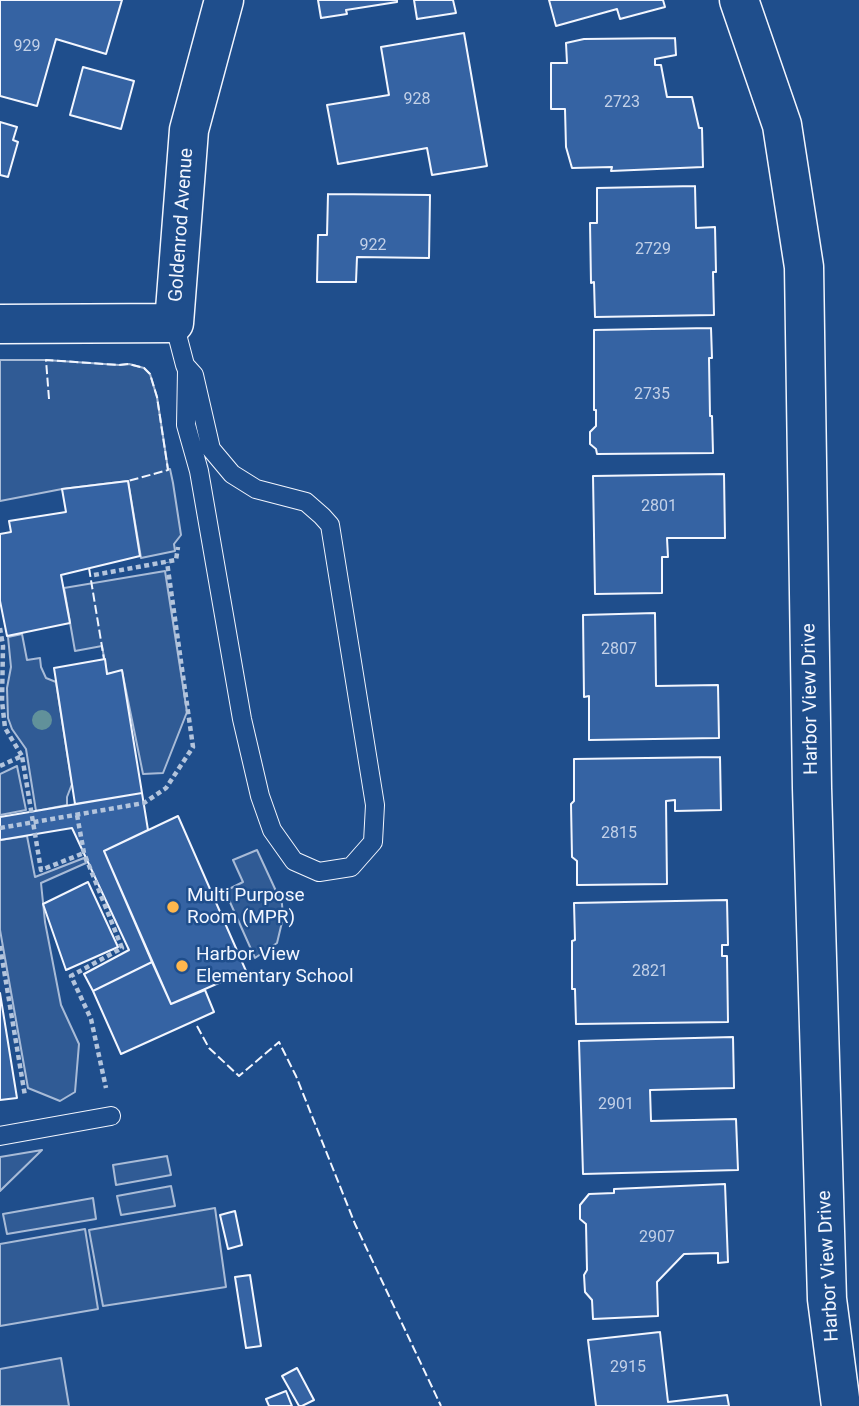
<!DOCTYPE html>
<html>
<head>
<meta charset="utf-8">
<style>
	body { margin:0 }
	canvas { display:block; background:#1f4e8c }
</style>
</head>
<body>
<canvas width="859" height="1406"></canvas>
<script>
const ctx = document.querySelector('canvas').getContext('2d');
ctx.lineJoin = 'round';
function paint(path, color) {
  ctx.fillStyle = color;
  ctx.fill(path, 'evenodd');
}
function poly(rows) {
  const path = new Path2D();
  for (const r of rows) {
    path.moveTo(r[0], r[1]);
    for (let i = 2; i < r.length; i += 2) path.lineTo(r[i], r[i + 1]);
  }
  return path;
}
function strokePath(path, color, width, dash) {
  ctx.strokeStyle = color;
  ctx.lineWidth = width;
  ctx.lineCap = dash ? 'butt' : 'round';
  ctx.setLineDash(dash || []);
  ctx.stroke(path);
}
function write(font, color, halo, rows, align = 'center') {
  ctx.font = font + ' Roboto,sans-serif';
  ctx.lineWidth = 5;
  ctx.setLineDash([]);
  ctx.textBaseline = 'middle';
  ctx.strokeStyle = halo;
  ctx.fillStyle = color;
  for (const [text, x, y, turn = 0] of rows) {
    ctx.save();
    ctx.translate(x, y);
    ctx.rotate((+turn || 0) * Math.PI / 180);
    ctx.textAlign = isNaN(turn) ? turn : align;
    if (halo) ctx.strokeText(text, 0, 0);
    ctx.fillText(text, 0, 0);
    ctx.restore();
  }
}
const green = poly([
	[0,360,46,360,119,365,129,364,144,368,150,374,157,397,168,469,170,469,173,483,181,535,174,544,175,551,141,558,128,481,62,489,0,501,0,360],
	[165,571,187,712,163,773,143,774,122,671,107,674,102,646,75,651,64,588,165,571],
	[22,634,27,660,40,658,41,667,46,678,56,682,72,784,67,797,67,805,36,811,26,749,12,729,8,718,7,688,11,667,8,637,22,634],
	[17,766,26,810,0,815,0,774,17,766],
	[27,836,35,877,84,858,86,863,41,883,45,922,61,1005,79,1044,75,1092,60,1101,28,1088,0,930,0,840,27,836],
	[257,850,282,904,283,918,277,943,255,958,225,891,243,882,233,860,257,850],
	[42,1150,0,1191,0,1157,42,1150],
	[167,1156,171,1175,116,1185,113,1165,167,1156],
	[171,1186,175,1206,121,1215,117,1196,171,1186],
	[93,1198,96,1219,7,1234,3,1214,93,1198],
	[215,1208,226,1287,103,1306,89,1230,215,1208],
	[85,1229,98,1309,0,1326,0,1244,85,1229],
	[61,1358,69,1406,0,1406,0,1369,61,1358]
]);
const building = poly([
	[0,0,122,0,106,54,56,39,37,106,0,96,0,0],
	[318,0,397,0,397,2,346,10,347,14,321,18,318,0],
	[414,0,453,0,456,13,417,19,414,0],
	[549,0,663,0,665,7,620,19,617,9,556,26,549,0],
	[464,33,487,166,432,175,427,148,338,164,327,105,389,95,381,47,464,33],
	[675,38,676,55,655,59,655,65,661,65,667,97,692,97,699,128,702,128,703,167,611,171,612,167,572,168,566,147,565,109,551,109,551,63,567,63,566,43,584,39,675,38],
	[83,67,134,81,121,129,70,115,83,67],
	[0,122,17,127,13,140,18,142,8,177,0,175,0,122],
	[695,186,696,228,715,227,716,272,713,272,714,315,595,317,594,282,591,283,590,223,597,223,597,188,695,186],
	[328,194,430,195,429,258,357,257,356,282,317,282,318,235,327,235,328,194],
	[711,328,712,358,709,358,710,416,712,416,713,453,597,454,596,449,590,444,590,432,596,426,596,410,594,410,594,330,711,328],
	[724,474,725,538,667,538,668,557,662,557,662,593,595,594,593,476,724,474],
	[128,481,140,556,61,575,70,623,7,636,0,601,0,534,11,532,9,521,66,512,62,489,128,481],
	[655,613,656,686,718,685,719,738,589,740,589,696,584,697,583,615,655,613],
	[105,659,107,674,122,670,142,793,75,804,54,668,105,659],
	[720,757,721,810,675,811,675,800,666,801,667,884,577,885,577,861,572,857,571,804,574,801,574,759,720,757],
	[142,793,148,830,104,851,152,962,93,991,84,974,129,950,72,828,0,840,0,817,142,793],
	[178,816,246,971,171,1004,104,851,178,816],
	[88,882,118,947,66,970,43,904,88,882],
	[727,900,728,945,722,945,722,956,727,956,728,1022,576,1024,575,989,572,989,572,941,575,940,574,903,727,900],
	[152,962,171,1004,205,990,214,1012,121,1054,93,991,152,962],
	[0,993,17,1098,0,1100,0,993],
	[733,1037,734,1088,650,1090,651,1121,736,1119,738,1170,583,1174,579,1041,733,1037],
	[725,1184,728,1262,718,1263,718,1253,684,1254,657,1282,658,1316,593,1319,592,1300,585,1292,584,1275,587,1270,586,1224,580,1219,580,1205,589,1194,614,1193,614,1189,725,1184],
	[235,1211,242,1245,228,1249,220,1215,235,1211],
	[250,1275,261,1346,246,1348,235,1277,250,1275],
	[660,1332,668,1402,727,1395,729,1406,596,1406,588,1340,660,1332],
	[297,1368,314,1400,302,1406,299,1406,282,1376,297,1368],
	[286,1391,292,1406,269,1406,266,1399,286,1391]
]);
const path = poly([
	[94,575,176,560,178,547],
	[0,628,3,646,2,701,5,728,22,756],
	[0,766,22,756,41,870,84,853],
	[77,815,84,853,122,948,71,976,91,1019,106,1088],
	[0,828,144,803,166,788,193,747,167,562],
	[0,946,25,1096]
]);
const lane = poly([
	[174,323,185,365,187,370,186,425,199,471,242,719,260,796,272,830,294,861,319,872,351,867,373,842,375,805,330,525,322,516,306,502,256,489,232,474,211,449,194,375,185,365],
	[0,1136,111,1116]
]);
const secondary = poly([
	[739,0,782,125,804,267,812,788,827,1299,841,1406],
	[0,324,174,323,189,130,224,0]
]);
const fence = poly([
	[49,399,46,360,119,365,129,364,144,368,150,374,157,397,168,470,128,481],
	[89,568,104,659],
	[197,1026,209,1048,239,1076,279,1042,296,1076,355,1224,441,1406]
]);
const trees = [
	[42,720]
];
const markers = [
	[173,907,7,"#ffb74d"],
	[182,966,7,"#ffb74d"]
];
const numberNames = [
	["929",27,47],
	["928",417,100],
	["2723",622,103],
	["922",373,246],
	["2729",653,250],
	["2735",652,395],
	["2801",659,507],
	["2807",619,650],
	["2815",619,834],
	["2821",650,972],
	["2901",616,1105],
	["2907",657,1238],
	["2915",628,1368]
];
const streetNames = [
	["Goldenrod Avenue",182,225,-86],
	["Harbor View Drive",811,699,-91],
	["Harbor View Drive",829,1266,-93]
];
const poiNames = [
	["Multi Purpose",187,896],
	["Room (MPR)",187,918],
	["Harbor View",196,955],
	["Elementary School",196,977]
];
paint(green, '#305b95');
strokePath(green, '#a8bbd7', 2);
paint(building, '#3563a3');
strokePath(building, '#f2f6ff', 2);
strokePath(lane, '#f2f6ff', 20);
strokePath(secondary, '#f2f6ff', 41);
strokePath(path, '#b3c4dc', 4.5, [5, 3.5]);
strokePath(lane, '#1f4e8c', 18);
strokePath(secondary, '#1f4e8c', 38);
strokePath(fence, '#f2f6ff', 2, [9, 3.5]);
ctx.fillStyle = '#61919a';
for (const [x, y] of trees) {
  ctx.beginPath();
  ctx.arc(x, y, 10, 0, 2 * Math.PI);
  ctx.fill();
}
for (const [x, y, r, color] of markers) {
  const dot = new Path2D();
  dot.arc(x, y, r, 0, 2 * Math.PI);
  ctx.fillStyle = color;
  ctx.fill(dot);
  strokePath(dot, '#1f4e8c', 2.5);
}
write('16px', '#c3d1e8', null, numberNames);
write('19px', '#f2f6ff', '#1f4e8c', streetNames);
write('19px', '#f2f6ff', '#1f4e8c', poiNames, 'left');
</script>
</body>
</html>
